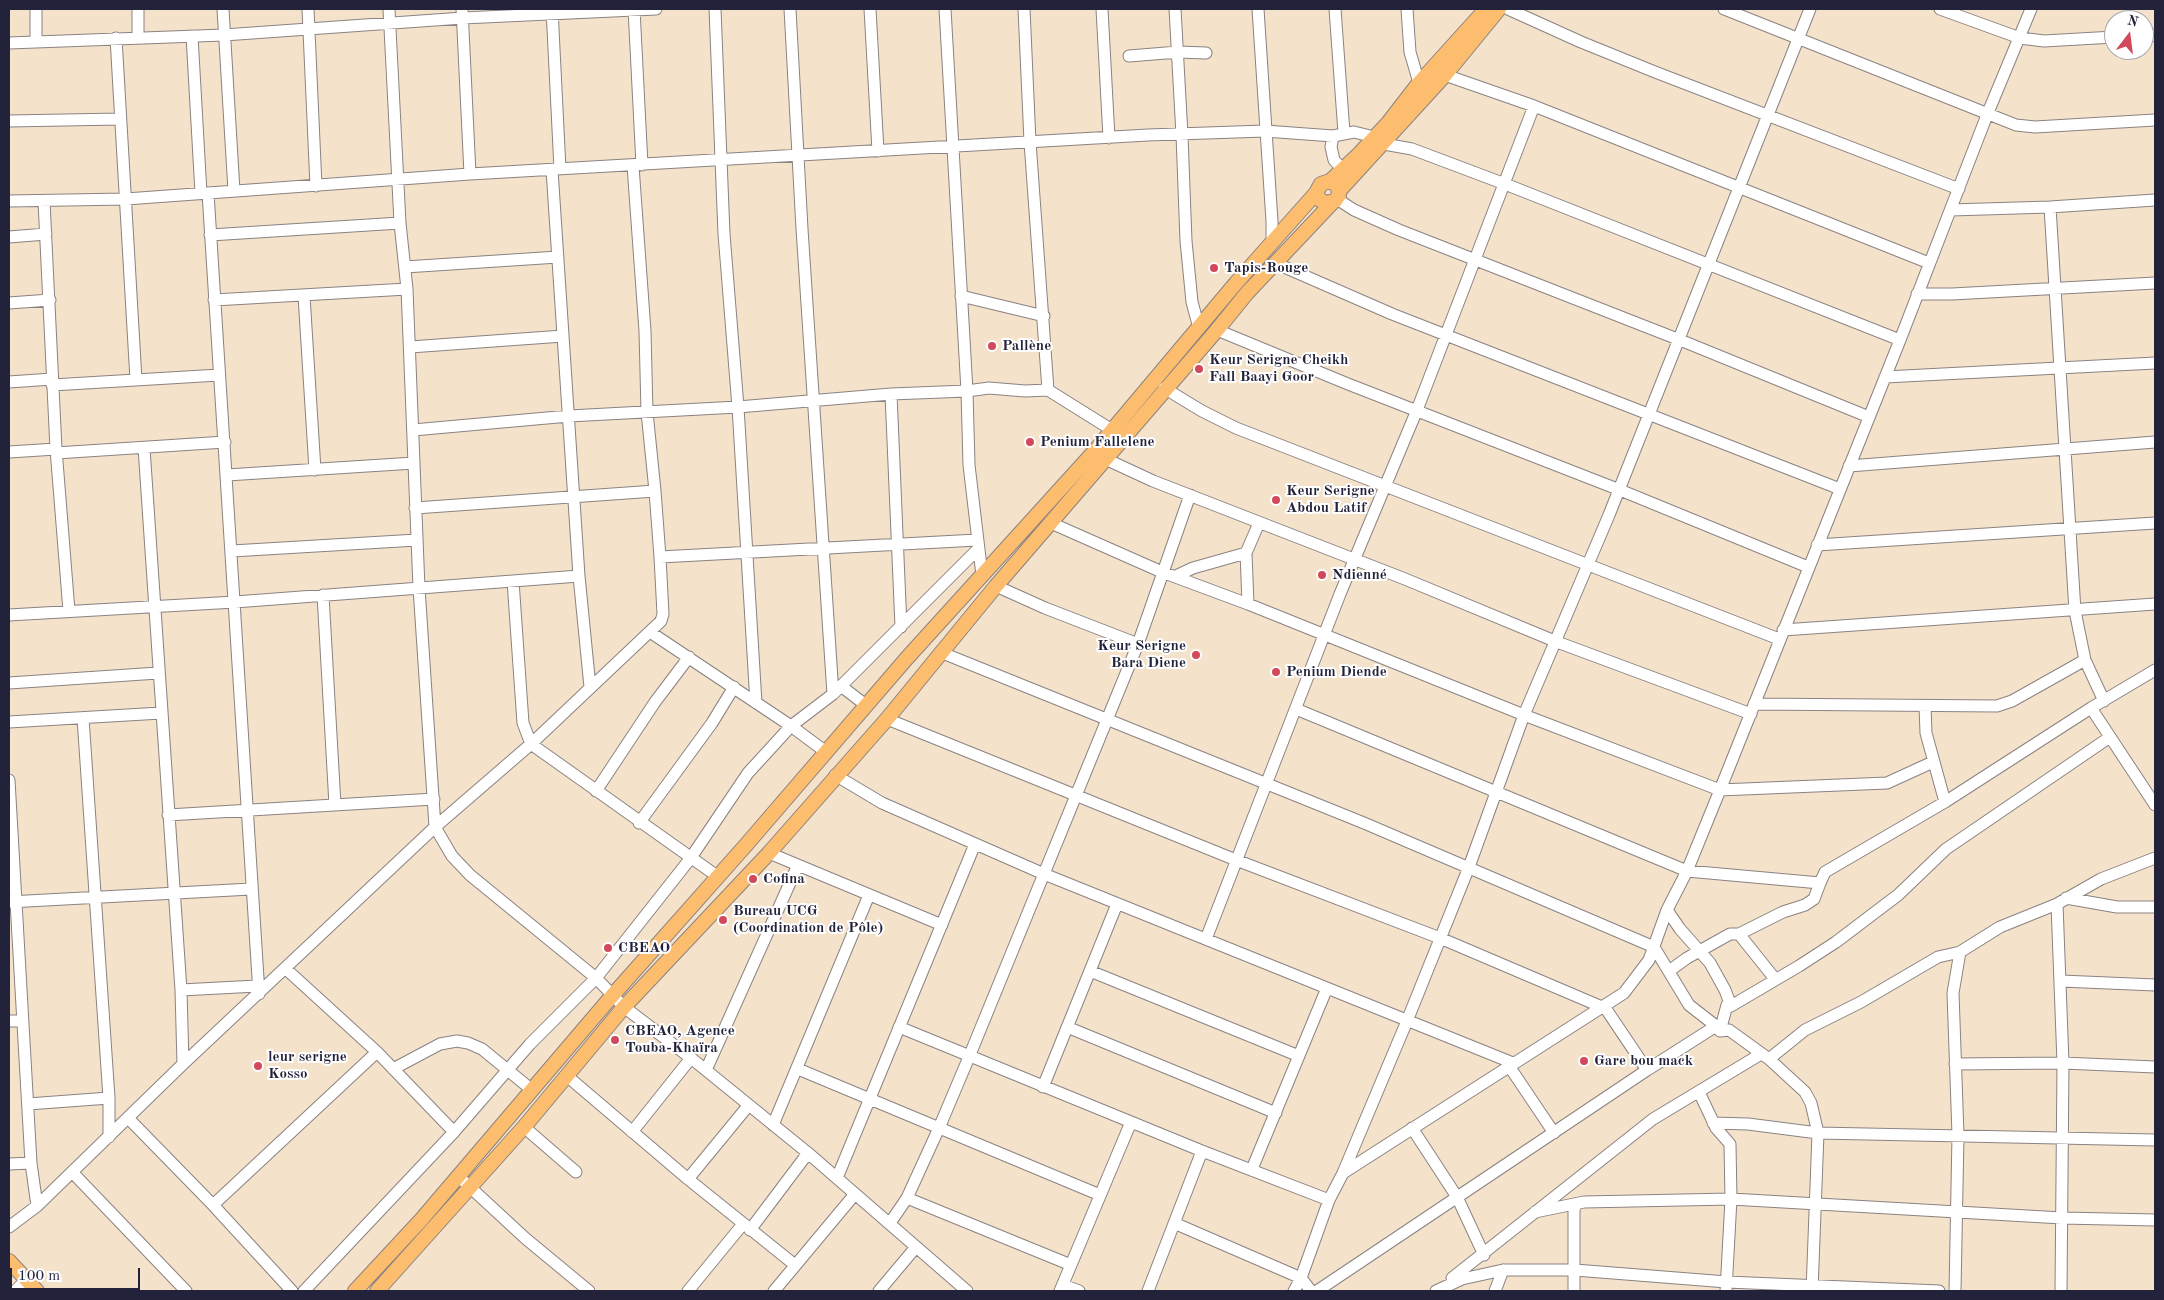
<!DOCTYPE html>
<html>
<head>
<meta charset="utf-8">
<style>
	body { margin:0 }
	#map { position:relative; width:2164px; height:1300px; overflow:hidden; background:#f4e3ca; font-family:"Old Standard TT",serif }
	canvas { display:block }
	.frame { position:absolute; inset:0; border:10px solid #22223b; pointer-events:none }
	.north { position:absolute; left:2104px; top:10px; width:50px; height:50px; box-sizing:border-box; background:#fff; border:1px solid #a7a7b1; border-radius:50%; rotate:15deg; font-size:14px; font-weight:700; line-height:20px; text-align:center; color:#22223b }
	.north::after { content:''; display:block; margin:auto; width:18px; height:22px; background:#d1495b; clip-path:polygon(50% 0,100% 100%,50% 72%,0 100%) }
	.scale { position:absolute; left:10px; top:1268px; width:130px; height:22px; box-sizing:border-box; border:2px solid #22223b; border-top:0; padding-left:6px; font-size:15px; line-height:18px; white-space:nowrap; color:#22223b; -webkit-text-stroke:4px #fff; paint-order:stroke }
</style>
</head>
<body>
<div id="map">
<canvas width="2164" height="1300"></canvas>
<div class="frame"></div>
<div class="north">N</div>
<div class="scale">100 m</div>
</div>
<script>
const ctx = document.querySelector('canvas').getContext('2d');
ctx.lineJoin = 'round';
function poly(rows) {
  const path = new Path2D();
  for (const r of rows) {
    path.moveTo(r[0], r[1]);
    for (let i = 2; i < r.length; i += 2) path.lineTo(r[i], r[i + 1]);
  }
  return path;
}
function strokePath(path, color, width, dash) {
  ctx.strokeStyle = color;
  ctx.lineWidth = width;
  ctx.lineCap = dash ? 'butt' : 'round';
  ctx.setLineDash(dash || []);
  ctx.stroke(path);
}
function write(font, color, halo, rows, align = 'center') {
  ctx.font = font + ' "Old Standard TT",serif';
  ctx.lineWidth = 4;
  ctx.setLineDash([]);
  ctx.textBaseline = 'middle';
  ctx.strokeStyle = halo;
  ctx.fillStyle = color;
  for (const [text, x, y, turn = 0] of rows) {
    ctx.save();
    ctx.translate(x, y);
    ctx.rotate((+turn || 0) * Math.PI / 180);
    ctx.textAlign = isNaN(turn) ? turn : align;
    if (halo) ctx.strokeText(text, 0, 0);
    ctx.fillText(text, 0, 0);
    ctx.restore();
  }
}
const minor = poly([
	[138,9,138,37],
	[223,9,234,191],
	[308,9,316,186],
	[389,9,400,223,407,289,419,588,435,827,452,856,470,875,596,978,624,1007,691,1058,808,1153,967,1291],
	[462,9,470,174],
	[552,9,560,169],
	[634,9,642,165],
	[715,9,724,234,738,407,756,703],
	[790,9,802,229,833,694],
	[870,9,878,151],
	[945,9,967,391,969,465,982,575],
	[1024,9,1030,142,1048,390],
	[1102,9,1109,138],
	[1175,9,1182,135,1186,241,1192,302,1199,328],
	[1258,9,1272,221,1272,242],
	[1335,9,1344,133],
	[1407,9,1410,52,1419,83],
	[1508,9,1581,42,1655,72,1959,189],
	[1724,9,2016,125,2035,127,2155,120],
	[1940,9,2020,38,2044,41,2114,37],
	[192,36,201,193],
	[2144,36,2155,35],
	[116,38,136,380],
	[36,41,36,9],
	[9,43,224,35,463,18,656,9],
	[1129,56,1178,52,1206,53],
	[1445,75,1534,106,1929,263],
	[9,121,120,119],
	[1333,136,1331,147,1334,160,1343,170],
	[1384,144,1412,149,1505,184,1900,340],
	[552,170,579,576,590,687],
	[208,193,259,994],
	[1337,199,1354,210,1399,230,1680,340,1869,417],
	[9,201,126,199,470,174,1148,135,1265,131,1333,136,1354,132,1374,137],
	[44,201,56,449,69,611],
	[2050,207,2075,611,2085,660,2104,701],
	[1951,210,2050,207,2155,200],
	[210,235,400,223],
	[9,237,46,234],
	[1275,263,1392,314,1840,489],
	[405,267,558,257],
	[1917,294,1952,294,2155,283],
	[304,296,315,470],
	[961,296,1044,316],
	[214,300,407,289],
	[9,303,50,300],
	[1217,330,1348,384,1620,490,1808,567],
	[410,347,563,336],
	[1885,377,2155,363],
	[9,382,52,379],
	[52,385,219,375],
	[1164,388,1202,411,1236,428,1779,639],
	[891,394,901,627],
	[413,430,569,416,738,407,891,394,967,391,989,388,1025,391,1048,390,1112,430],
	[144,448,181,990,183,1064],
	[9,452,56,449],
	[56,453,225,442],
	[1099,456,1153,481,1405,579,1557,642,1751,714],
	[1849,466,2155,442],
	[227,475,414,463],
	[415,508,655,491],
	[1051,523,1162,572,1248,604,1524,715,1720,790,1887,783,1933,762],
	[1817,545,2155,523],
	[232,551,417,540],
	[660,557,977,540],
	[1176,576,1193,568,1246,553],
	[513,581,523,723,531,744,717,876],
	[996,586,1045,608,1138,644],
	[323,595,335,805],
	[1248,604,1246,553,1259,523],
	[9,615,235,602,579,576],
	[1783,630,2155,604],
	[650,632,791,726,826,752],
	[940,652,1364,823,1654,947,1689,1005,1716,1026,1720,1031,1729,1030,1769,1059],
	[9,683,158,673],
	[841,686,867,706],
	[1754,704,1997,706,2012,701,2085,660],
	[1925,706,1926,733,1945,802],
	[2091,708,2155,805],
	[1296,709,1687,871,1820,883,1825,872,1945,802,2091,708,2155,670],
	[83,718,109,1098,109,1137],
	[887,719,1236,860,1440,938,1602,1007],
	[9,722,161,713],
	[835,775,882,803,1044,874,1513,1063],
	[9,780,31,1163,37,1206],
	[596,791,655,702,689,657],
	[168,815,434,799],
	[639,823,712,723,734,687],
	[769,853,942,925],
	[2066,898,2117,907,2155,907],
	[9,902,251,889],
	[2057,904,2063,1063,2061,1291],
	[1667,910,1680,929,1710,963,1725,990,1731,1006,1727,1005,1720,1031],
	[1739,934,1775,979],
	[1206,939,1340,594,1417,410,1534,106],
	[286,969,377,1052,454,1132],
	[1090,971,1299,1056],
	[1669,971,1687,958,1730,934,1739,934,1783,912,1805,905,1814,899,1820,883],
	[2061,981,2155,985],
	[181,990,257,986],
	[1604,1006,1647,1070],
	[1731,1006,1799,966,1836,942,1898,895,1946,849,2110,737],
	[9,1021,23,1021],
	[899,1027,1202,1151,1329,1200],
	[1067,1027,1276,1113],
	[1955,1064,2063,1063,2155,1067],
	[1509,1066,1554,1133],
	[393,1069,440,1044,457,1041,468,1043,482,1049,532,1090],
	[798,1069,1100,1195],
	[706,1070,798,865],
	[567,1076,688,1179,795,1265],
	[1043,1087,1117,904],
	[1699,1092,1716,1128,1730,1144,1731,1199,1726,1291],
	[28,1104,109,1098],
	[128,1118,213,1205,292,1291],
	[1713,1123,1748,1124,1818,1133,2155,1140],
	[773,1125,869,895],
	[524,1127,576,1172],
	[1412,1128,1457,1197,1484,1255],
	[632,1132,691,1058],
	[9,1164,31,1163],
	[1252,1169,1327,988],
	[72,1172,186,1291],
	[1343,1173,1624,993,1649,960,1667,910,1687,871,1720,790,1900,340,1987,115,2031,9],
	[458,1176,525,1238,589,1291],
	[837,1178,975,844],
	[688,1179,748,1106],
	[907,1198,1071,1265],
	[213,1205,377,1052],
	[1535,1212,1584,1202,1731,1199,2062,1218,2155,1220],
	[890,1223,907,1198,939,1128,969,1057,1138,644,1190,495],
	[1174,1223,1301,1278,1311,1291],
	[9,1227,37,1206,183,1064,435,827,531,744,661,621,663,614,660,557,655,491,647,412,645,331,633,166],
	[750,1230,808,1153],
	[1452,1278,1653,1119,1761,1054],
	[1063,1285,1079,1291],
	[15,1291,26,1280],
	[304,1291,454,1132,530,1044,596,978,690,859,748,773,791,726,833,694,978,549],
	[688,1291,743,1224],
	[774,1291,855,1194],
	[879,1291,916,1247],
	[1060,1291,1131,1122],
	[1148,1291,1202,1151],
	[1294,1291,1301,1278,1329,1200,1343,1173,1407,1021,1469,867,1524,715,1609,515,1810,9],
	[1317,1291,1647,1070,1716,1026],
	[1436,1291,1462,1279,1503,1270,1575,1270,1727,1282,1939,1291],
	[1495,1291,1503,1270],
	[1574,1291,1574,1210,1576,1204],
	[1812,1291,1818,1133,1811,1103,1805,1092,1769,1059,1805,1030,1861,1002,1938,957,1960,952],
	[1955,1291,1958,1135,1953,993,1960,952,2000,927,2057,904,2101,879,2155,858]
]);
const major = poly([
	[1330,181,1338,186,1339,195,1335,201,1326,203,1320,200,1316,193,1321,184,1330,181,1359,154,1388,123,1419,83,1486,9],
	[1339,191,1445,75,1499,9],
	[9,1261,37,1291],
	[355,1291,421,1220,612,996,746,845,907,658,1093,453,1236,283,1316,193],
	[377,1291,524,1127,624,1007,769,853,887,719,996,586,1217,330,1247,293,1332,203]
]);
const markers = [
	[1214,268,5,"#d1495b"],
	[992,346,5,"#d1495b"],
	[1199,369,5,"#d1495b"],
	[1030,442,5,"#d1495b"],
	[1276,500,5,"#d1495b"],
	[1322,575,5,"#d1495b"],
	[1196,655,5,"#d1495b"],
	[1276,672,5,"#d1495b"],
	[753,879,5,"#d1495b"],
	[723,920,5,"#d1495b"],
	[608,948,5,"#d1495b"],
	[615,1040,5,"#d1495b"],
	[1584,1061,5,"#d1495b"],
	[258,1066,5,"#d1495b"]
];
const poiNames = [
	["Tapis-Rouge",1224,268],
	["Pallène",1002,346],
	["Keur Serigne Cheikh",1209,360],
	["Fall Baayi Goor",1209,377],
	["Penium Fallelene",1040,442],
	["Keur Serigne",1286,491],
	["Abdou Latif",1286,508],
	["Ndienné",1332,575],
	["Keur Serigne",1186,646,"right"],
	["Bara Diene",1186,663,"right"],
	["Penium Diende",1286,672],
	["Cofina",763,879],
	["Bureau UCG",733,911],
	["(Coordination de Pôle)",733,928],
	["CBEAO",618,948],
	["CBEAO, Agence",625,1031],
	["Touba-Khaïra",625,1048],
	["leur serigne",268,1057],
	["Kosso",268,1074],
	["Gare bou mack",1594,1061]
];
strokePath(minor, '#8b8282', 13);
strokePath(major, '#8b8282', 16);
strokePath(minor, '#fff', 11);
strokePath(major, '#fcbd6f', 14);
for (const [x, y, r, color] of markers) {
  const dot = new Path2D();
  dot.arc(x, y, r, 0, 2 * Math.PI);
  ctx.fillStyle = color;
  ctx.fill(dot);
  strokePath(dot, '#fff', 2);
}
write('bold 15px', '#22223b', '#fff', poiNames, 'left');
</script>
</body>
</html>
